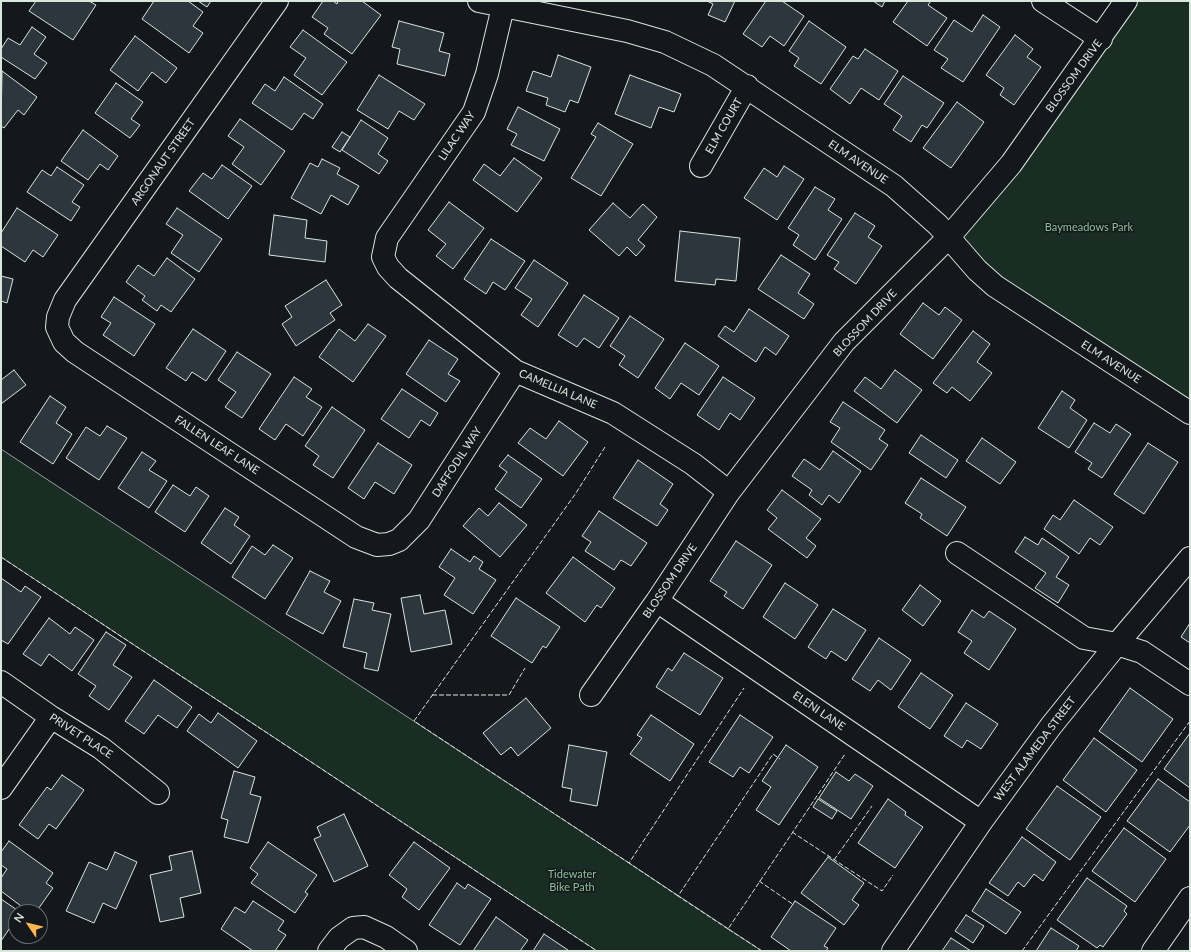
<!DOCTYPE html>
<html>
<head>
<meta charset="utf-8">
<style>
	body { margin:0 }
	#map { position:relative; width:1191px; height:952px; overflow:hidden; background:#14181c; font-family:Lato,sans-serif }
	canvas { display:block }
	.frame { position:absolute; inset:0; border:2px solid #d8e6dc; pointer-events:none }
	.north { position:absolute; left:8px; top:904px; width:40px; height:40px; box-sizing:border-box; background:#14181c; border:1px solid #626a69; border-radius:50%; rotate:305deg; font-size:11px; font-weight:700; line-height:16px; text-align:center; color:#d8e6dc }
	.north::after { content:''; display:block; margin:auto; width:14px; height:18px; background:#ffb74d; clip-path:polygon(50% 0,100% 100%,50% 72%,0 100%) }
</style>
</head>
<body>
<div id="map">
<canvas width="1191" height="952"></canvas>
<div class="frame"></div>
<div class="north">N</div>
</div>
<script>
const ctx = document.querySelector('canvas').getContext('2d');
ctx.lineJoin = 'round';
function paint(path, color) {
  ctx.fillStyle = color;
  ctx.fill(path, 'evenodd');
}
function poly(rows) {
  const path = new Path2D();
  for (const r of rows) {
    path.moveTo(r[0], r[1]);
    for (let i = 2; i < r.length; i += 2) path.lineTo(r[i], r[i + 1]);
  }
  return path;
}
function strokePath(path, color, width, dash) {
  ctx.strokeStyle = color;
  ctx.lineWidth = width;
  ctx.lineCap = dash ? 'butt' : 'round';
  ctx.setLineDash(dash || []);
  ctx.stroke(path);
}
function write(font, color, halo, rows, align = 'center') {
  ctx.font = font + ' Lato,sans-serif';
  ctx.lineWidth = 3;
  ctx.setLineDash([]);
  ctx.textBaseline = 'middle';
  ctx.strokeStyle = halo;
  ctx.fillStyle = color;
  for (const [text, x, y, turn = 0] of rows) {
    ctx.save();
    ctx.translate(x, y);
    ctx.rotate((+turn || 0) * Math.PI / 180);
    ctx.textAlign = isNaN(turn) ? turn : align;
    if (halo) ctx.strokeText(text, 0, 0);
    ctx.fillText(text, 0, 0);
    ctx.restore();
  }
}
const green = poly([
	[1126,1,1190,1,1190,413,995,286,948,238,1126,1],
	[1,449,629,863,762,951,597,951,1,557,1,449]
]);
const building = poly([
	[36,1,89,1,96,5,73,40,29,11,36,1],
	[154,1,188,1,203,12,193,26,203,33,189,53,142,19,154,1],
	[198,1,211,1,207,7,198,1],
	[323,1,333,1,337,4,338,1,362,1,381,15,352,54,324,34,328,28,312,17,323,1],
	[707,1,735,1,725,22,708,15,713,4,707,1],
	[766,1,782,1,804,16,784,46,770,36,762,47,743,34,766,1],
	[873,1,885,1,882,7,873,1],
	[908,1,931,1,928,5,947,18,927,46,893,22,908,1],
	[983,15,1000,27,963,82,941,68,948,59,934,50,954,20,972,32,983,15],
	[399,21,444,33,439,51,450,54,445,76,397,64,400,49,392,47,399,21],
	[809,21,846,47,821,84,794,66,799,58,789,51,809,21],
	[32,27,46,37,34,54,47,63,35,79,1,57,1,49,8,38,20,45,32,27],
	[303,30,347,62,322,95,294,75,306,58,290,47,303,30],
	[1015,35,1033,49,1027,57,1041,67,1014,105,1000,95,1004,88,986,75,1015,35],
	[135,36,177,68,166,83,152,72,138,91,110,70,135,36],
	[865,49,898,71,879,100,861,88,850,104,830,89,853,56,858,59,865,49],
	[558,55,591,67,578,103,570,100,565,112,546,105,548,98,526,91,533,71,551,77,558,55],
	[2,71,37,97,24,115,18,110,4,128,1,126,2,71],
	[379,75,425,104,414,120,399,111,388,129,357,110,379,75],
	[630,75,681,94,674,112,659,107,651,128,615,114,630,75],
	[903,76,944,103,927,128,922,125,911,142,893,130,902,116,884,104,903,76],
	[284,77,323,104,313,119,304,113,292,130,252,103,265,84,275,91,284,77],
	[116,83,143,102,131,119,140,125,130,138,95,113,116,83],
	[957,102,984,122,951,168,923,148,957,102],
	[518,107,560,129,544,161,511,145,517,134,507,129,518,107],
	[240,119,285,151,261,185,232,164,244,147,228,136,240,119],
	[361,120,388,138,378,154,388,161,379,174,342,150,361,120],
	[598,123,633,144,601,196,571,178,596,137,591,134,598,123],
	[83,130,118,156,108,170,100,164,88,180,61,161,83,130],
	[342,132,350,137,340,152,332,147,342,132],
	[514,158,542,178,517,212,473,180,484,164,500,176,514,158],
	[322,159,340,168,337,174,359,186,348,205,331,195,321,214,291,198,310,163,318,167,322,159],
	[222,165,252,186,228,219,189,191,203,173,212,179,222,165],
	[784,166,804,179,777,220,744,198,764,168,777,177,784,166],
	[57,167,84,185,72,202,80,207,71,221,27,192,42,170,51,176,57,167],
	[815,187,835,199,828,210,842,219,815,260,793,245,799,235,788,228,815,187],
	[449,202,484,228,453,269,436,256,446,244,428,230,449,202],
	[613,203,630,218,643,204,657,217,638,240,645,246,636,256,627,247,619,256,589,230,613,203],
	[17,208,58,235,43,257,33,250,25,262,1,246,1,233,17,208],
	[177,208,222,239,199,272,171,253,183,235,166,224,177,208],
	[855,213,875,226,868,237,882,246,856,284,834,269,839,262,827,255,855,213],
	[274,215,307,220,305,238,327,241,325,262,269,255,274,215],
	[680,231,740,238,736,281,716,279,715,285,675,281,680,231],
	[491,239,525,261,505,290,493,282,486,294,464,279,491,239],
	[781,255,810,274,798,293,814,304,804,319,758,289,781,255],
	[167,258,195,279,171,312,161,305,157,311,142,300,145,296,126,282,138,265,154,276,167,258],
	[534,260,568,283,538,327,521,315,532,299,515,288,534,260],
	[1,276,13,279,7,303,1,301,1,276],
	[326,280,342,305,330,313,335,320,296,346,282,324,292,317,285,306,326,280],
	[584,295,619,318,599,348,584,338,577,347,558,335,584,295],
	[114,297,155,324,134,356,103,335,111,323,101,317,114,297],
	[923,303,939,315,945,307,962,320,933,359,900,334,923,303],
	[749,309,789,336,776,355,765,347,756,362,718,336,725,326,734,332,749,309],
	[630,316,664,339,638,378,619,365,625,356,610,346,630,316],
	[368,324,386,336,353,382,319,357,339,329,355,341,368,324],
	[193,329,226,351,206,381,192,372,186,381,166,368,193,329],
	[973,331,990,344,977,362,992,373,970,401,952,387,947,393,933,383,973,331],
	[429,340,458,359,448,374,460,381,446,402,406,374,429,340],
	[685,343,719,366,699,395,681,383,670,399,655,388,685,343],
	[237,352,271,374,242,418,225,407,236,392,218,380,237,352],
	[14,370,26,385,1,404,1,380,14,370],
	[895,370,922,390,897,423,854,391,865,377,881,389,895,370],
	[294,377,312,389,306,397,322,407,303,436,286,424,275,440,259,429,294,377],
	[723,377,755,398,740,420,730,413,719,430,697,415,723,377],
	[402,389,438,413,430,426,421,420,409,438,381,419,402,389],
	[1062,391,1075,400,1070,408,1087,420,1069,448,1038,428,1062,391],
	[50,396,66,407,56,423,72,434,53,464,20,442,50,396],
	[843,402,885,430,879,439,888,445,871,470,831,442,840,428,830,422,843,402],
	[332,407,365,430,333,478,313,465,319,456,305,446,332,407],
	[559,421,588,442,563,476,518,443,530,428,546,439,559,421],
	[1094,423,1110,433,1116,424,1131,434,1102,478,1088,469,1092,463,1075,452,1094,423],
	[107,426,127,438,99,480,66,458,86,427,100,436,107,426],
	[921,435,958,460,946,478,909,453,921,435],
	[982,438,1016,462,1000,484,966,461,982,438],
	[378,443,412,465,394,494,375,482,364,499,348,488,378,443],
	[1148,443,1178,462,1144,514,1114,494,1148,443],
	[833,451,861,471,839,503,829,495,822,505,809,495,812,490,792,476,804,459,820,470,833,451],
	[142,452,156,461,149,470,167,481,149,508,118,488,142,452],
	[508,455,542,479,521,508,495,489,507,472,499,466,508,455],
	[638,460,673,484,660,504,668,510,657,526,613,498,638,460],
	[921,478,966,507,947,536,920,518,922,514,905,503,921,478],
	[173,485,190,496,196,487,209,496,185,532,155,512,173,485],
	[782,490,821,519,806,538,816,546,807,558,768,529,777,518,767,510,782,490],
	[1074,500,1113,527,1100,545,1090,538,1079,554,1044,529,1053,515,1060,520,1074,500],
	[499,503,527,525,500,557,463,526,479,508,488,516,499,503],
	[225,508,239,517,234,525,250,536,231,564,201,543,225,508],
	[599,511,647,543,631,566,621,560,614,570,585,551,591,542,582,536,599,511],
	[1025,537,1038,545,1042,538,1069,557,1056,577,1069,585,1058,603,1035,588,1046,573,1015,552,1025,537],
	[736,541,772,565,743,609,724,596,727,592,710,581,736,541],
	[273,545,293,558,265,599,232,577,252,546,265,555,273,545],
	[451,549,470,562,474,556,483,562,479,569,496,580,473,614,444,595,455,578,439,567,451,549],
	[573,557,615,588,601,608,597,605,585,622,546,593,573,557],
	[310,571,330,581,324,592,341,601,323,634,286,614,310,571],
	[1,578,21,592,25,586,41,597,8,644,1,640,1,578],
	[785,583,818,605,795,639,763,617,785,583],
	[920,585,941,601,923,626,902,610,920,585],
	[420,595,424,614,445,610,452,644,411,652,401,598,420,595],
	[516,598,560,627,546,648,543,646,532,663,491,636,516,598],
	[354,599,374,603,372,610,391,614,378,671,364,668,367,653,343,647,354,599],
	[833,609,866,630,846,661,831,651,826,659,808,647,833,609],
	[972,610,984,618,989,611,1016,629,989,670,964,653,972,641,958,632,972,610],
	[49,618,70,634,75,627,94,640,72,671,49,654,41,666,23,654,49,618],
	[1190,623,1190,643,1181,637,1190,623],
	[106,632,126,645,113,665,132,677,109,710,89,696,96,686,78,674,106,632],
	[879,638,911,660,891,690,878,680,870,691,852,679,879,638],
	[684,653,723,678,700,715,656,687,668,668,672,671,684,653],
	[921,673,953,695,930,729,898,707,921,673],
	[154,680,192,707,177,728,158,715,144,734,125,721,154,680],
	[1130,688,1173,719,1142,762,1099,731,1130,688],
	[526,698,551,728,518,756,511,747,501,755,483,733,526,698],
	[966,703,998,724,981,749,967,740,962,748,944,736,966,703],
	[218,713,257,741,238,768,187,731,199,714,211,723,218,713],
	[651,715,694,744,670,781,630,754,642,738,637,735,651,715],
	[740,715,773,737,749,773,740,767,733,777,709,762,740,715],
	[1190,733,1190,788,1164,769,1190,733],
	[1094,738,1137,770,1106,812,1063,780,1094,738],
	[569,745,607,752,597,806,570,801,572,789,562,787,569,745],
	[786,745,818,767,779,825,756,810,771,787,762,781,786,745],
	[234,771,255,777,250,794,261,797,248,843,224,837,228,820,221,818,234,771],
	[836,772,849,781,855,774,873,786,851,819,819,798,836,772],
	[62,775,84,790,56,829,49,824,38,839,19,825,47,787,51,790,62,775],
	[1158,779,1190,802,1190,825,1170,852,1127,821,1158,779],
	[1057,786,1101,817,1070,860,1026,829,1057,786],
	[818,799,837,811,832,819,813,807,818,799],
	[888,799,906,812,905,815,923,827,895,868,858,843,888,799],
	[344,814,368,866,334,882,314,839,321,836,317,827,344,814],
	[1124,828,1166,859,1135,902,1092,871,1124,828],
	[1022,837,1056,862,1043,881,1034,874,1024,887,1018,882,1008,896,989,883,1022,837],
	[9,841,53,873,46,883,53,888,36,912,29,912,1,891,1,878,7,869,1,865,1,852,9,841],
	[268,842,317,875,305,892,308,894,295,913,251,883,258,874,250,868,268,842],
	[414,842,450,868,419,910,402,897,407,889,389,875,414,842],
	[192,851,201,893,180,898,184,917,160,922,150,875,172,870,169,856,192,851],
	[115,852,137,862,116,909,103,903,94,923,66,911,89,862,107,870,115,852],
	[828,857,864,883,852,900,859,905,844,925,801,893,828,857],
	[1087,878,1127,906,1124,911,1127,914,1103,947,1100,945,1097,948,1057,920,1087,878],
	[457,883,465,889,468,884,491,899,460,945,429,925,457,883],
	[986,889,1021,912,1006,934,972,911,986,889],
	[1,899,20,912,16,912,16,919,1,941,1,899],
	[253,901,284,921,278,930,286,935,275,951,253,951,221,929,235,907,245,913,253,901],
	[795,901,836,928,824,946,828,948,826,951,791,951,771,937,795,901],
	[966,915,984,926,973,943,955,931,966,915],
	[496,917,528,940,520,951,473,951,496,917],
	[1051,928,1079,946,1076,951,1036,951,1051,928],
	[544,934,568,950,567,951,533,951,544,934],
	[951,938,971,951,942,951,951,938]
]);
const minor = poly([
	[277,1,65,300,58,317,57,327,64,342,75,352,356,537,377,545,389,544,399,540,419,520,515,371],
	[479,1,627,31,665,42,713,65,894,186,938,225,977,270,995,286,1190,413],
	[1043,1,1101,39],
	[503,7,487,74,474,112,387,238,383,257,388,267,398,278,515,371,613,413,693,464,729,492],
	[701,166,747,86],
	[957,553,1084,638,1117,644,1142,652,1190,684],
	[657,601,981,822],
	[1,682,51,717,101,748,158,793],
	[591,695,657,601,729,492,844,342,948,238,1011,164,1126,1],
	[1,788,51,717],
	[329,951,339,938,353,928,364,927,386,937,406,951],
	[893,951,981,822,1051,726,1117,644,1190,558],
	[1153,951,1190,898]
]);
const fence = poly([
	[605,447,576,493,414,721,629,863],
	[1,557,597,951],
	[432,695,509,695,525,668],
	[792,832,882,891,893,875],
	[834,860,872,806],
	[759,881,794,905],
	[678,896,629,863,744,688],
	[728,929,678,896,773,754,780,759],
	[762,951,728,929,845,754],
	[1022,951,1190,721]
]);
const streetNames = [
	["BLOSSOM DRIVE",1074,76,-54],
	["ELM COURT",724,126,-60],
	["LILAC WAY",457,136,-56],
	["ARGONAUT STREET",163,162,-55],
	["ELM AVENUE",858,162,34],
	["BLOSSOM DRIVE",865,323,-47],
	["ELM AVENUE",1111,362,33],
	["CAMELLIA LANE",558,389,23],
	["FALLEN LEAF LANE",217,445,33],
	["DAFFODIL WAY",457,462,-57],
	["BLOSSOM DRIVE",670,581,-56],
	["ELENI LANE",819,711,34],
	["PRIVET PLACE",81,736,33],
	["WEST ALAMEDA STREET",1035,749,-53]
];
const parkNames = [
	["Baymeadows Park",1089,227],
	["Tidewater",572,874],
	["Bike Path",572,887]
];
paint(green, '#1a2d24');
strokePath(green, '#939e99', 1);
paint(building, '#2c363c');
strokePath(building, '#d8e6dc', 1);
strokePath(minor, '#d8e6dc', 24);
strokePath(minor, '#14181c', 22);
strokePath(fence, '#d8e6dc', 1, [5, 2]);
write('11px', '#d8e6dc', '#14181c', streetNames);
write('11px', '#8ac095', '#14181c', parkNames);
</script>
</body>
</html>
